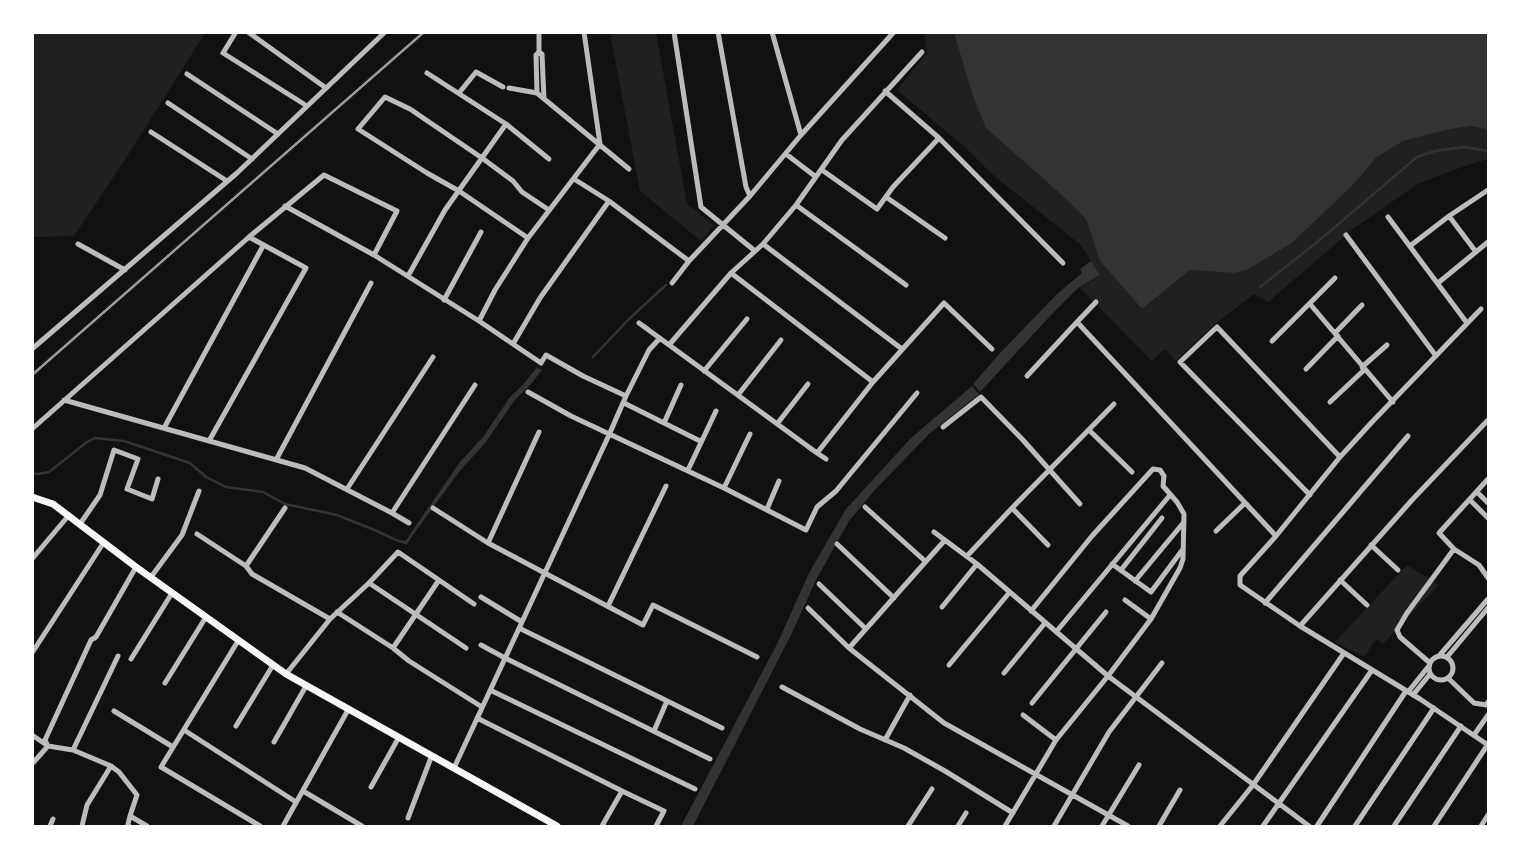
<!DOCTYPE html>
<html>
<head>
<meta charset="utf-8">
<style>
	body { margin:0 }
	#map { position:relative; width:1521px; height:859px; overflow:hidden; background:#111; font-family:"Playfair Display",serif }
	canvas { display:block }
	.frame { position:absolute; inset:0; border:34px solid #fff; pointer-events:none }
</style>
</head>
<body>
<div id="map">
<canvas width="1521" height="859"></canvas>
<div class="frame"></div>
</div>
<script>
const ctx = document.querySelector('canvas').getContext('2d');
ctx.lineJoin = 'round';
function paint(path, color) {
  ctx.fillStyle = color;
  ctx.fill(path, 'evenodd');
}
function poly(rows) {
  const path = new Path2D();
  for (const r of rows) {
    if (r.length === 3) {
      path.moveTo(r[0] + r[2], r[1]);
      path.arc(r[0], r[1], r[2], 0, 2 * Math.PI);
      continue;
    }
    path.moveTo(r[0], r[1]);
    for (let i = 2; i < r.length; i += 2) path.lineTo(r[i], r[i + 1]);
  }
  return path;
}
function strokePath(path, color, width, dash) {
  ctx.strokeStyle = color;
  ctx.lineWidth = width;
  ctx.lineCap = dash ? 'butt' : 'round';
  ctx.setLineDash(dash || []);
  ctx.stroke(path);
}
const green = poly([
	[33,32,205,33,128,155,74,236,33,237],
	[610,33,656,33,687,204,714,225,701,241,640,191],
	[924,33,954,33,973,97,986,128,1066,199,1086,219,1100,261,1142,309,1190,270,1234,273,1247,270,1292,243,1352,186,1376,158,1403,141,1451,129,1472,126,1488,130,1488,159,1465,166,1419,183,1353,229,1268,302,1254,294,1215,324,1176,361,1165,349,1152,361,1080,288,1100,275,1081,245,992,174,966,148,897,90,927,53],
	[1407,565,1439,585,1383,644,1376,639,1364,657,1335,642]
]);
const water = poly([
	[954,33,1488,33,1488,130,1472,126,1451,129,1403,141,1376,158,1352,186,1292,243,1247,270,1234,273,1190,270,1142,309,1100,261,1086,219,1066,199,986,128,973,97],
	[1091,261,1100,275,1078,288,1051,315,980,392,973,384,1001,352,1058,293,1082,273,1080,269],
	[537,367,542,370,531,384,514,401,486,442,459,472,415,532,413,530,460,462,483,437,510,397,523,385],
	[972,386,979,394,929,434,873,492,849,521,816,580,792,633,693,826,681,826,777,644,809,573,846,509,911,438]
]);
const stream = poly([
	[1260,287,1315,244,1417,157,1435,151,1465,147,1488,151],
	[593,357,629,319,666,285],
	[32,473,38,474,49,472,87,442,95,438,124,441,190,463,206,477,226,487,263,492,285,504,337,515,377,531,396,540,406,543,416,528]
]);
const minor = poly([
	[236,32,223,53,307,106],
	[248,32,326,88],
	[674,32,701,207,755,251],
	[718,32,746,187,750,196],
	[539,52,542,54,544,99],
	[427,73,506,124,549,159],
	[187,74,278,134],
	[509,88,537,93,629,169],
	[885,91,939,138,1063,263],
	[459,93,476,72,503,87],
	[537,93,536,55,539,52,539,32],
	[168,103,252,159],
	[151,132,227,181],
	[801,135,894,32],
	[786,154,816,177],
	[822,170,877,209,893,187,939,138],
	[574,179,609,201,689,261],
	[886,197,945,238],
	[796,205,906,285],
	[285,206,374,255,479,321,541,363,546,355,583,376,626,396],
	[1449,216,1476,252],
	[1388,217,1467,323],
	[1346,235,1436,356],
	[528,238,459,191,427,173,358,129,385,97,410,109,482,158,513,181,522,192,549,210],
	[78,244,125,270],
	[763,244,902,349],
	[1410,246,1449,216,1488,190],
	[731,273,873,382],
	[408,276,445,210,506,124],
	[672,283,689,261,750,196,801,135,772,32],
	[1438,283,1488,242],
	[444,300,481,232],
	[1310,304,1393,402],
	[1481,309,1372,422,1340,457,1276,536,1240,576,1240,585,1300,626,1420,699,1488,745],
	[479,321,495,290,528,238,600,144,584,32],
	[1077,322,1096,302],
	[639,323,817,453,873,382,944,303,992,349],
	[1335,333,1362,305],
	[1272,341,1335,278],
	[513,344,540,298,609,201],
	[669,345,731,273,763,244,796,205,842,140,922,52],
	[32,349,237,173,385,32],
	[1362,367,1387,345],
	[1306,369,1338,336],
	[704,371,747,319],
	[1027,376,1077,322,1276,536],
	[528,392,571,416,724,488,806,530,817,507,836,491,917,393],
	[738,395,781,340],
	[64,400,305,468,392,513,475,385],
	[1330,402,1364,370],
	[624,403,700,441],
	[664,423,681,385],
	[777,424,808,384],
	[943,427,981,397,1022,439,1080,504],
	[164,428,263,246],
	[32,429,249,237,324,175,397,211,374,255],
	[1089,430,1132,472],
	[209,441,306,268,249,237],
	[817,453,826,459],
	[276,460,371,283],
	[688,470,716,411],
	[724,488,750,434],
	[347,489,433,357],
	[1477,492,1488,503],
	[1310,495,1180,362,1217,327,1340,457],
	[1470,500,1488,518],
	[865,507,925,561],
	[433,508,488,543,643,625,653,605,757,657],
	[1012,508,1048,545],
	[767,509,779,481],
	[392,513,409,523],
	[80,524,100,495,114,450,138,459,127,489,152,499,158,479],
	[1216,531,1245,503],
	[934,532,977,564,1108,676,1309,826],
	[197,534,246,566,252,574,330,619],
	[488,543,539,432],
	[837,544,894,598],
	[1371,545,1398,570],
	[1454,549,1479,565,1488,578],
	[967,556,1012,508,1114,404],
	[32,559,69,515],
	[1112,564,1151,592,1183,549],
	[246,566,285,508],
	[1121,570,1162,518],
	[151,577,182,535,199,491],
	[1340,580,1367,605],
	[1135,581,1184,522],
	[369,583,466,648],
	[819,584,866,629],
	[481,597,522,622],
	[1125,600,1151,619],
	[1265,603,1408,436],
	[608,606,666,486],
	[942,607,977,564],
	[808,608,849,648,944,723,1128,826],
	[337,612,393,648,409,661,482,707],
	[1300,626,1412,500,1488,420],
	[519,628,722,728],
	[1056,632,1170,495],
	[238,641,161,767,260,826],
	[481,645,505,658,710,759],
	[393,648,439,580],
	[849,648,945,540],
	[32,653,104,542],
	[1441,668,12],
	[1439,656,1488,599],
	[1447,657,1488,608],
	[131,659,172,593],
	[1430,663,1400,637,1397,630,1407,613,1454,549,1439,533,1488,479],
	[949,665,1009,593],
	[1004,673,1045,623],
	[286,674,330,619,369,583,398,552,474,604],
	[1448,678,1474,703,1486,705,1488,702],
	[165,683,206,617],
	[782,687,860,729,904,748,945,771,1013,813],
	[490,690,695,789],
	[1408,692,1428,667],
	[1413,695,1430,674],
	[1032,703,1106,612],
	[114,711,173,747],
	[1023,715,1056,740],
	[477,718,622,791,602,826],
	[236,726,273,665],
	[184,730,296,802],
	[654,731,667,701],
	[32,735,48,746,73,750,111,766,119,772,137,795,130,816,128,824,129,826],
	[1474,735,1488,715],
	[885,740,910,695],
	[274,742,306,686],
	[73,750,118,656],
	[32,764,48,746,45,740,91,640,96,637,136,567],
	[454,768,609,435,626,396,649,350,660,338],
	[371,787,399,737],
	[303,791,362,826],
	[622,791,664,811,656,826],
	[130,816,147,826],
	[408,818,432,755],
	[50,826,53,819],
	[82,826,87,805,111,766],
	[283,826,348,710],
	[908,826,932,789],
	[958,826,966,813],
	[1005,826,1056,740,1108,676,1151,619,1180,568,1183,559,1184,514,1177,502,1163,486,1164,476,1160,470,1153,469,1092,536,1031,611],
	[1054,826,1109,732,1162,663],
	[1102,826,1139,765],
	[1159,826,1180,790],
	[1220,826,1253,785,1344,653],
	[1263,826,1372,670],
	[1317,826,1406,691],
	[1355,826,1434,708],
	[1394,826,1461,726],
	[1434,826,1488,744],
	[1481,826,1488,815]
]);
const secondary = poly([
	[32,497,53,504,136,567,286,674,557,826]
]);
const rail = poly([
	[32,375,424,32]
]);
paint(green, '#202020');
paint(water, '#333');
strokePath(stream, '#333', 2.5);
strokePath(minor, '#bcbcbc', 5);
strokePath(secondary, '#f5f5f5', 7);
strokePath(rail, '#9a9a9a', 2.5);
</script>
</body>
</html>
